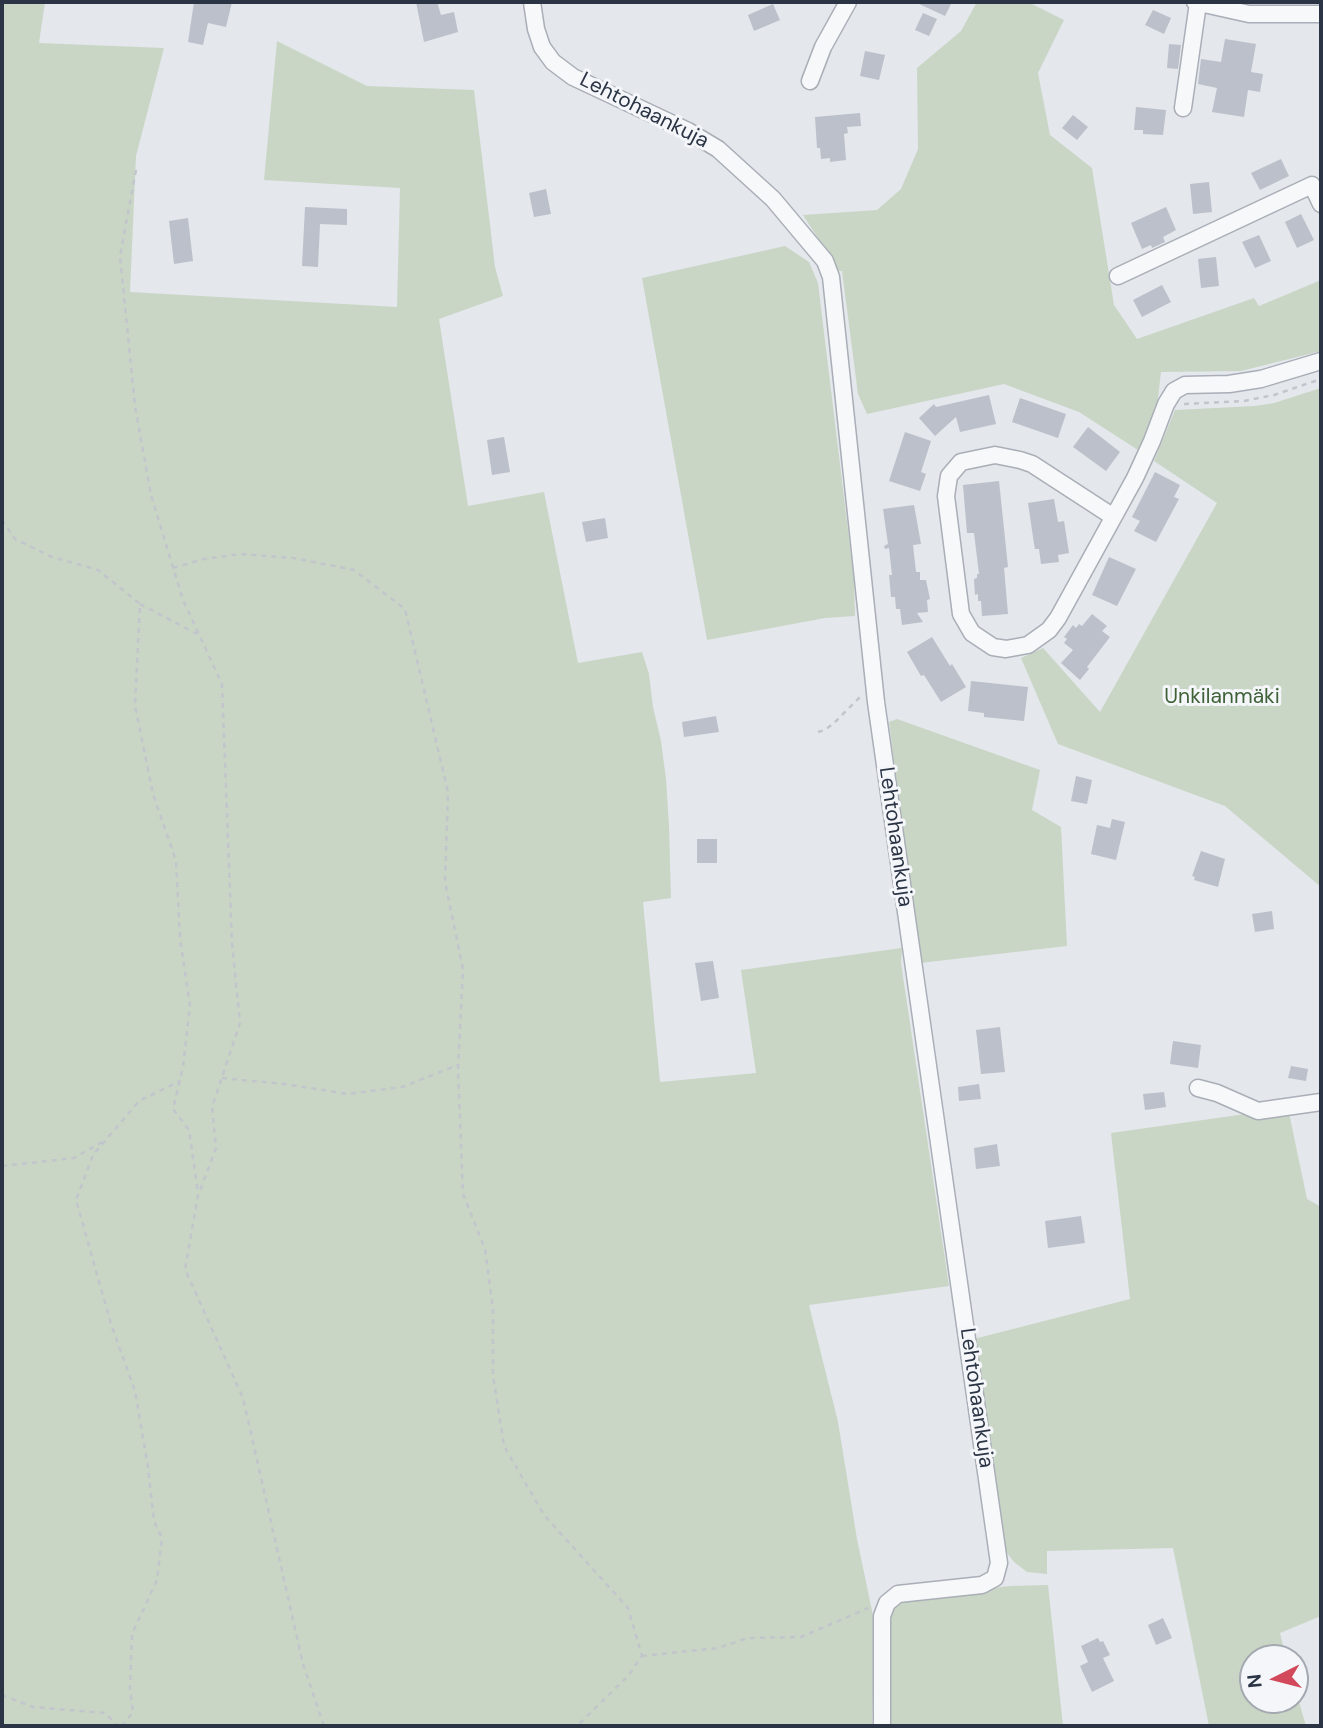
<!DOCTYPE html>
<html>
<head>
<meta charset="utf-8">
<style>
	body { margin:0 }
	#map { position:relative; width:1323px; height:1728px; overflow:hidden; background:#e4e7ec; font-family:"DM Sans",sans-serif }
	canvas { display:block }
	.frame { position:absolute; inset:0; border:4px solid #2b3445; pointer-events:none }
	.north { position:absolute; left:1239px; top:1644px; width:70px; height:70px; box-sizing:border-box; background:#f4f6f9; border:2px solid #a4a8b1; border-radius:50%; rotate:264deg; font-size:19px; font-weight:700; line-height:28px; text-align:center; color:#2b3445 }
	.north::after { content:''; display:block; margin:auto; width:24px; height:32px; background:#d1495b; clip-path:polygon(50% 0,100% 100%,50% 72%,0 100%) }
</style>
</head>
<body>
<div id="map">
<canvas width="1323" height="1728"></canvas>
<div class="frame"></div>
<div class="north">N</div>
</div>
<script>
const ctx = document.querySelector('canvas').getContext('2d');
ctx.lineJoin = 'round';
function paint(path, color) {
  ctx.fillStyle = color;
  ctx.fill(path, 'evenodd');
}
function poly(rows) {
  const path = new Path2D();
  for (const r of rows) {
    path.moveTo(r[0], r[1]);
    for (let i = 2; i < r.length; i += 2) path.lineTo(r[i], r[i + 1]);
  }
  return path;
}
function strokePath(path, color, width, dash) {
  ctx.strokeStyle = color;
  ctx.lineWidth = width;
  ctx.lineCap = dash ? 'butt' : 'round';
  ctx.setLineDash(dash || []);
  ctx.stroke(path);
}
function write(font, color, halo, rows, align = 'center') {
  ctx.font = font + ' "DM Sans",sans-serif';
  ctx.lineWidth = 6;
  ctx.setLineDash([]);
  ctx.textBaseline = 'middle';
  ctx.strokeStyle = halo;
  ctx.fillStyle = color;
  for (const [text, x, y, turn = 0] of rows) {
    ctx.save();
    ctx.translate(x, y);
    ctx.rotate((+turn || 0) * Math.PI / 180);
    ctx.textAlign = isNaN(turn) ? turn : align;
    if (halo) ctx.strokeText(text, 0, 0);
    ctx.fillText(text, 0, 0);
    ctx.restore();
  }
}
const green = poly([
	[2,2,45,2,39,43,164,48,136,156,130,292,397,307,400,188,264,180,277,41,367,86,474,90,495,267,503,296,439,319,468,506,544,492,578,663,642,652,649,674,653,707,661,741,666,779,669,826,671,898,643,902,660,1082,756,1073,741,970,902,948,901,963,949,1286,809,1305,838,1422,857,1539,875,1625,872,1726,2,1726],
	[977,2,1028,2,1064,20,1038,73,1050,135,1092,168,1114,305,1137,339,1254,298,1259,306,1321,280,1321,351,1241,371,1161,372,1157,407,1149,429,1138,450,1079,412,1004,384,867,414,858,394,842,271,836,271,830,257,803,215,877,210,901,189,918,149,917,68,961,31],
	[785,246,809,262,818,283,854,580,855,616,825,618,707,640,642,278],
	[1321,388,1321,887,1225,806,1058,744,1021,658,1043,648,1100,712,1217,503,1154,461,1175,410,1255,406,1274,403],
	[897,719,1040,770,1032,810,1061,827,1067,946,920,963,889,722],
	[1288,1108,1307,1199,1321,1207,1321,1616,1280,1633,1286,1658,1253,1658,1253,1700,1295,1700,1295,1688,1306,1726,1209,1726,1173,1548,1047,1551,1047,1574,1027,1572,1014,1562,1005,1550,974,1339,1130,1299,1111,1133],
	[1048,1585,1063,1726,888,1726,891,1623,892,1612,897,1605,906,1599,1010,1586]
]);
const building = poly([
	[194,2,232,2,226,27,208,23,203,45,188,42],
	[416,2,437,2,441,15,454,12,458,32,424,42],
	[915,2,952,2,945,16],
	[773,4,780,20,754,31,748,15],
	[1153,10,1171,18,1164,34,1145,25],
	[923,13,937,19,929,36,915,30],
	[1225,39,1256,44,1251,72,1263,74,1260,92,1248,90,1244,117,1212,112,1217,88,1198,84,1201,59,1221,62],
	[1169,44,1181,45,1178,69,1167,68],
	[865,51,885,55,879,80,860,76],
	[1136,107,1166,110,1163,135,1143,134,1143,130,1134,130],
	[860,113,861,126,847,127,848,133,844,134,846,160,830,162,830,158,821,159,820,148,817,148,815,117],
	[1073,115,1088,127,1077,140,1062,128],
	[1281,159,1289,176,1260,190,1251,173],
	[1209,182,1212,212,1193,214,1190,184],
	[546,189,551,214,534,217,529,193],
	[305,207,347,209,347,225,320,224,318,267,302,266],
	[1166,207,1176,230,1163,237,1165,242,1152,248,1151,245,1142,249,1131,223],
	[1301,214,1314,240,1297,248,1285,222],
	[188,218,193,261,174,264,169,221],
	[1259,235,1271,261,1255,268,1242,242],
	[1216,257,1219,286,1201,288,1198,259],
	[1162,285,1171,302,1142,317,1133,300],
	[989,395,996,424,960,432,956,417,935,436,919,418,934,404,936,407],
	[1020,398,1066,414,1058,438,1012,422],
	[1088,427,1120,452,1106,471,1073,447],
	[905,432,931,441,921,472,926,474,920,491,889,481],
	[504,437,510,472,492,475,487,440],
	[1155,472,1180,485,1174,497,1179,499,1156,542,1134,531,1140,521,1132,517],
	[999,481,1008,567,1004,568,1008,614,982,616,981,601,978,601,978,594,975,595,974,579,977,578,977,574,979,574,974,533,967,533,963,485],
	[1054,499,1058,522,1064,521,1069,553,1058,555,1059,562,1041,564,1039,549,1035,549,1034,544,1028,503],
	[914,505,921,544,913,545,916,572,920,572,920,580,926,580,930,599,927,600,928,612,917,613,923,622,902,625,900,609,896,609,895,597,891,597,889,575,892,575,889,548,885,549,884,546,888,544,883,509],
	[605,518,608,538,586,542,582,522],
	[1109,557,1136,569,1117,606,1092,595],
	[1092,614,1107,626,1102,631,1110,637,1087,667,1089,669,1080,680,1061,663,1073,650,1064,643,1067,639,1064,637,1073,625,1076,628,1079,624,1082,626],
	[932,637,950,666,952,664,966,687,941,702,924,675,921,676,907,652],
	[971,681,1028,687,1024,721,984,717,984,713,968,711],
	[716,716,719,732,684,737,682,722],
	[1076,776,1092,780,1087,804,1071,801],
	[1112,819,1125,822,1116,860,1091,854,1097,825,1110,828],
	[697,839,717,839,717,863,697,863],
	[1201,851,1225,859,1218,887,1194,880,1195,877,1192,876],
	[1272,911,1274,929,1255,932,1252,914],
	[713,961,719,998,701,1001,695,963],
	[1000,1027,1005,1072,981,1074,976,1030],
	[1173,1041,1201,1045,1198,1068,1170,1064],
	[1291,1066,1308,1069,1306,1081,1288,1078],
	[979,1084,981,1099,959,1101,958,1087],
	[1164,1092,1166,1107,1145,1110,1143,1094],
	[997,1144,1000,1166,976,1169,974,1148],
	[1081,1216,1085,1243,1048,1248,1045,1221],
	[1163,1618,1172,1638,1156,1645,1148,1625],
	[1098,1638,1100,1642,1103,1641,1110,1655,1103,1658,1114,1681,1092,1692,1080,1666,1088,1662,1081,1646]
]);
const path = poly([
	[136,170,120,256,135,406,151,495,183,600,222,684,232,944,240,1023,212,1107,216,1148,198,1196,185,1269,243,1398,303,1664,324,1726],
	[1184,404,1244,401,1274,395,1321,379],
	[2,520,15,539,52,557,98,570,140,604,135,706,153,794,176,861,180,938,190,1006,183,1067,173,1109,189,1130,198,1193],
	[173,568,204,559,241,554,293,558,354,570,405,609,448,792,445,882,463,969,458,1070,463,1194,485,1249,493,1309,493,1375,504,1446,544,1515,628,1608,642,1656,628,1676,577,1726],
	[140,604,199,635],
	[818,732,825,730,834,723,860,697],
	[222,1078,284,1084,348,1094,402,1087,458,1065],
	[2,1166,74,1158,102,1142],
	[642,1656,718,1648,748,1638,801,1637,868,1608],
	[2,1695,33,1707,105,1713,118,1726],
	[122,1726,133,1712,130,1689,132,1634,157,1580,162,1538,154,1521,148,1467,135,1391,111,1324,76,1200,93,1155,139,1101,180,1081]
]);
const minor = poly([
	[532,2,536,29,542,47,553,62,573,77,688,131,718,149,773,199,825,261,831,277,876,702,999,1563,995,1578,982,1585,898,1594,887,1603,882,1616,882,1726],
	[1195,2,1249,14,1321,14],
	[810,81,823,47,848,2],
	[1183,108,1198,3],
	[1118,276,1312,185,1321,204],
	[1112,516,1032,464,1020,460,995,455,961,462,949,476,946,496,961,614,972,633,993,647,1006,649,1028,645,1049,630,1058,618,1135,478,1152,441,1166,404,1174,391,1185,385,1229,384,1261,379,1321,361],
	[1198,1088,1217,1093,1258,1111,1321,1102]
]);
const streetNames = [
	["Lehtohaankuja",644,111,27],
	["Lehtohaankuja",895,837,82],
	["Lehtohaankuja",976,1398,82]
];
const parkNames = [
	["Unkilanmäki",1222,697]
];
paint(green, '#c9d6c5');
paint(building, '#bbc0ca');
strokePath(minor, '#a9aeb7', 19);
strokePath(path, '#c2c5cb', 2.5, [5, 5]);
strokePath(minor, '#f7f8fa', 16);
write('21px', '#2b3445', '#f4f6f9', streetNames);
write('21px', '#3f6138', '#f4f6f9', parkNames);
</script>
</body>
</html>
